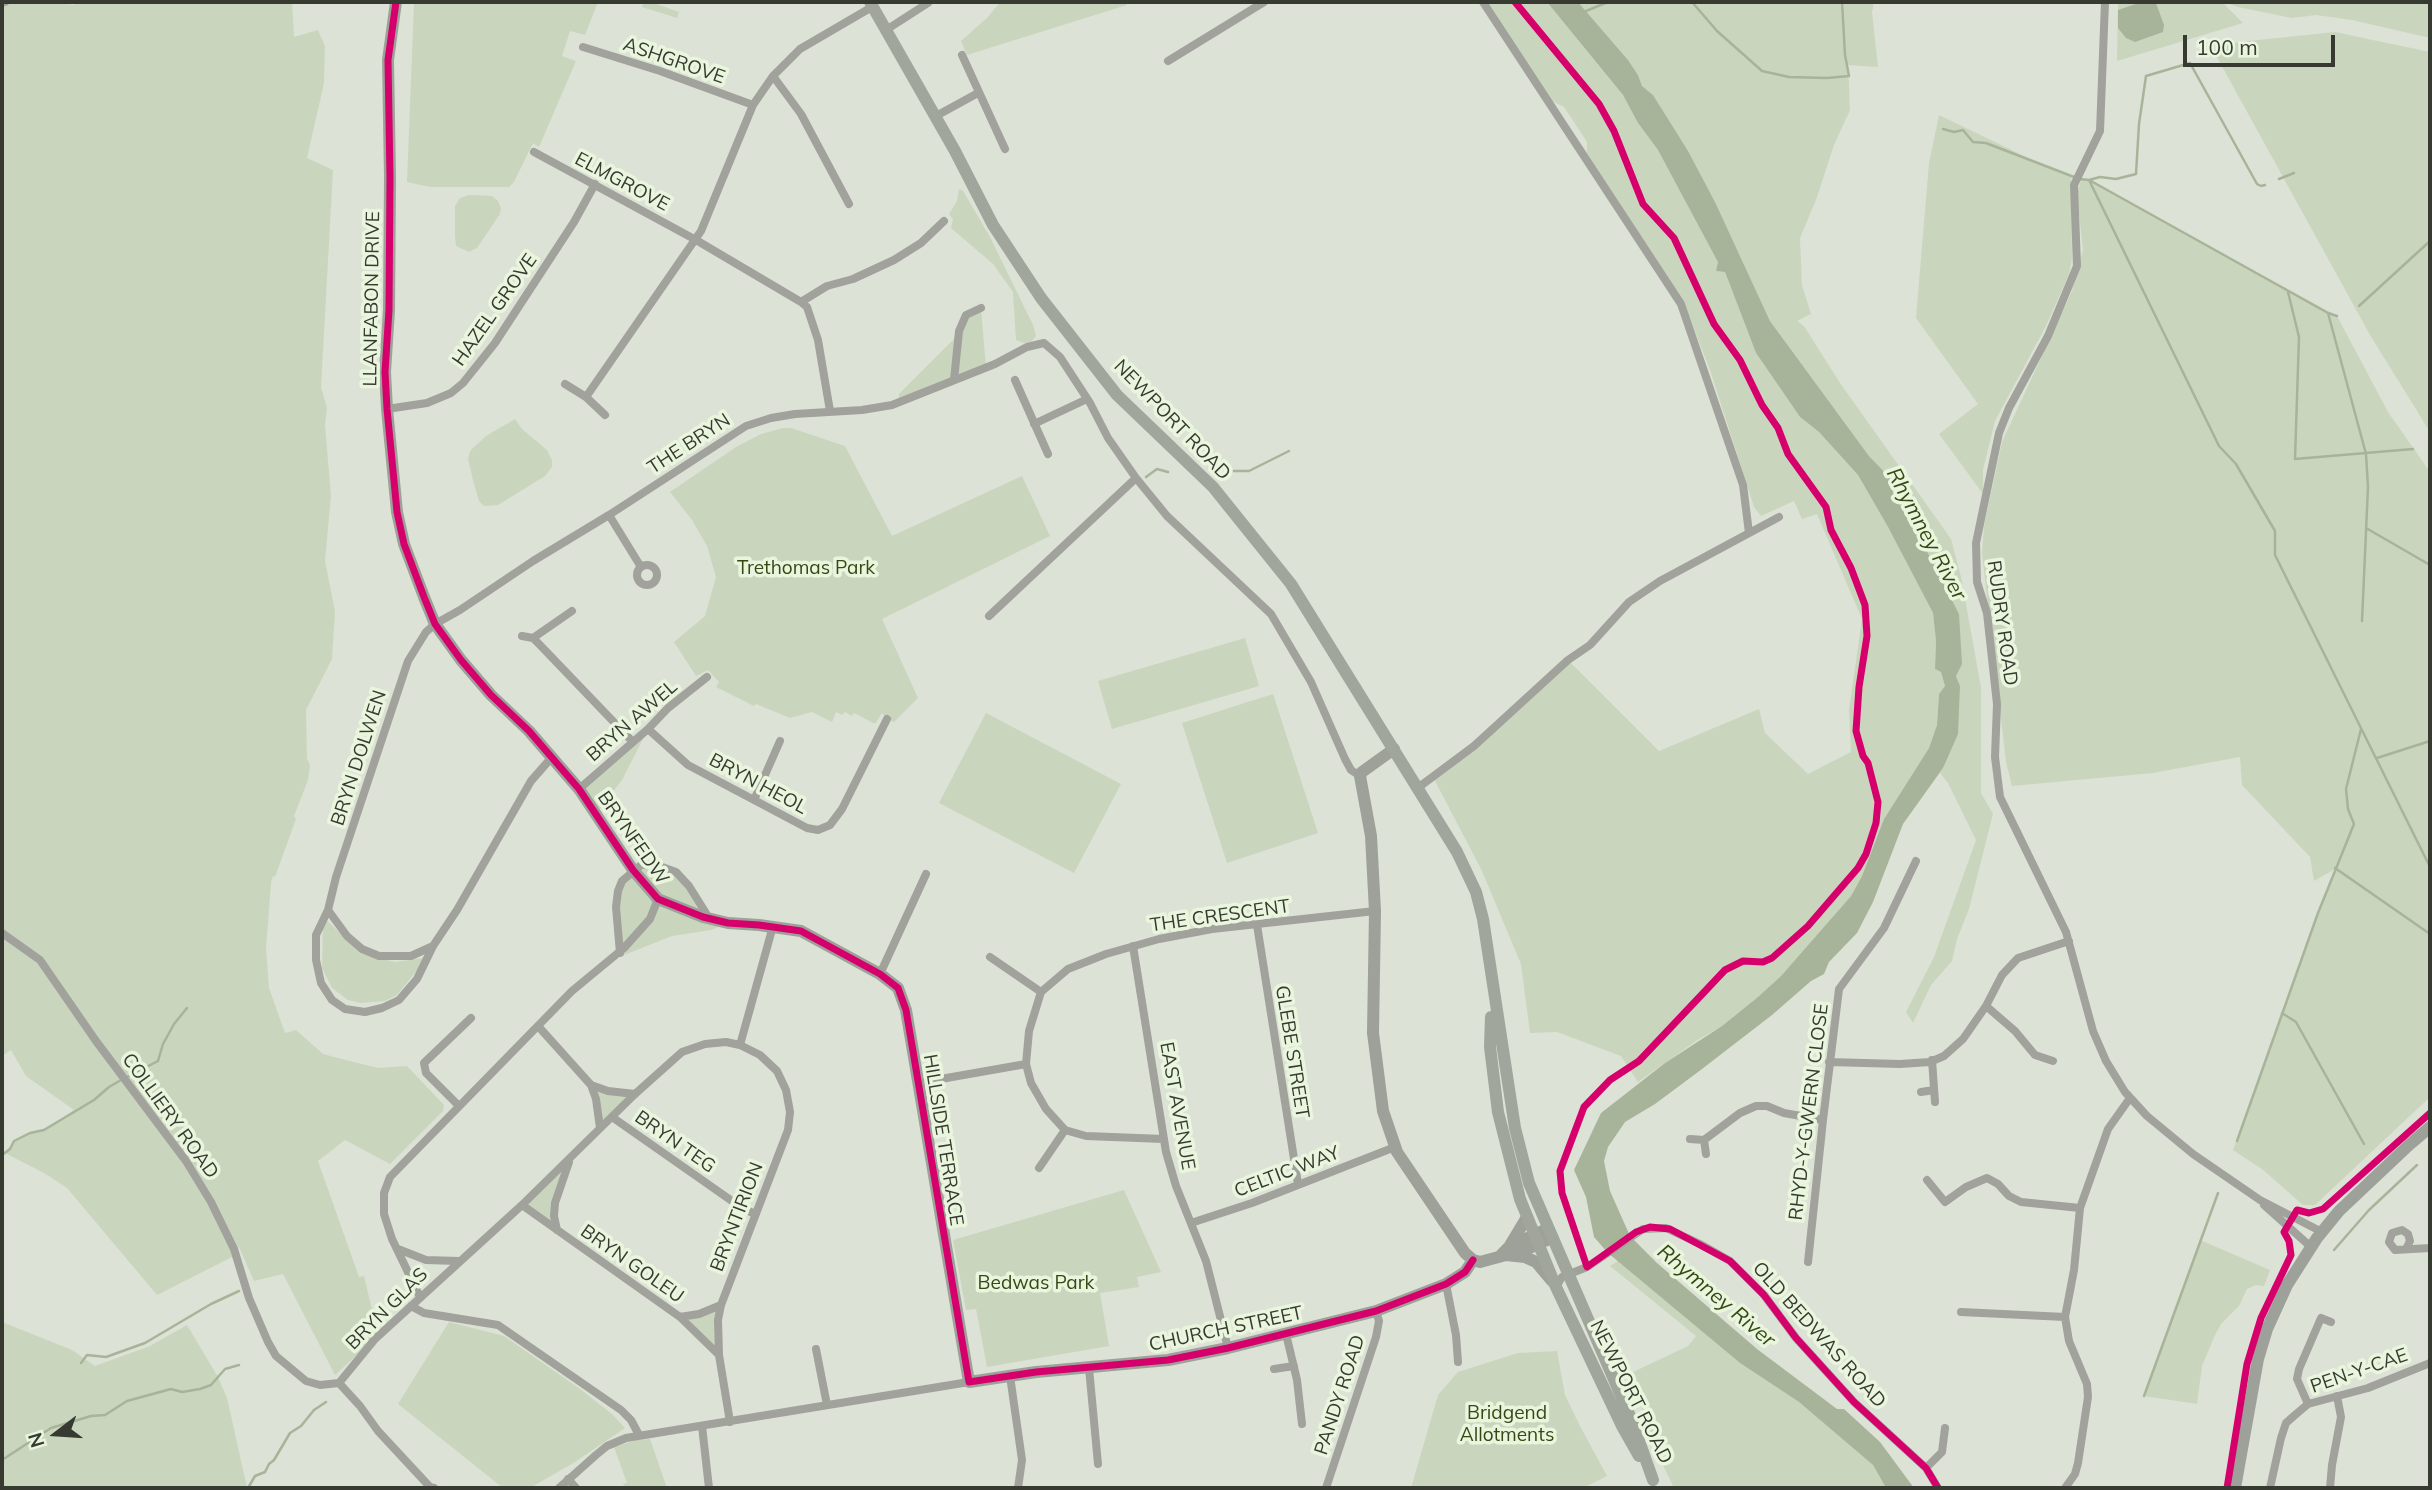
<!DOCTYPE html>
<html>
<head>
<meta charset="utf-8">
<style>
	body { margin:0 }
	#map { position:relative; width:2432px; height:1490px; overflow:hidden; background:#dce2d5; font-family:Mulish,sans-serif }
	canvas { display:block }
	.frame { position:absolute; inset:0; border:4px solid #363a31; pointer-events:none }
	.north { position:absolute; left:21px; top:1399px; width:70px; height:70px; -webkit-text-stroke:5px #eaf5de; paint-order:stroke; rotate:253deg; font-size:19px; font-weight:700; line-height:28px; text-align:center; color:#363a31 }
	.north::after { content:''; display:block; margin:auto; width:24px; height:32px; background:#363a31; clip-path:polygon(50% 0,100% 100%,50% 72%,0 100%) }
	.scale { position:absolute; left:2183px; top:35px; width:152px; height:32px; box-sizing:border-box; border:4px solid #363a31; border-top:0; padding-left:9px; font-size:21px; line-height:24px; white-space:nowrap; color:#363a31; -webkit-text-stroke:5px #eaf5de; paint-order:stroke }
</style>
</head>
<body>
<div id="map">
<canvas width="2432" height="1490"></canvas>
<div class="frame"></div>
<div class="north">N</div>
<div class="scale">100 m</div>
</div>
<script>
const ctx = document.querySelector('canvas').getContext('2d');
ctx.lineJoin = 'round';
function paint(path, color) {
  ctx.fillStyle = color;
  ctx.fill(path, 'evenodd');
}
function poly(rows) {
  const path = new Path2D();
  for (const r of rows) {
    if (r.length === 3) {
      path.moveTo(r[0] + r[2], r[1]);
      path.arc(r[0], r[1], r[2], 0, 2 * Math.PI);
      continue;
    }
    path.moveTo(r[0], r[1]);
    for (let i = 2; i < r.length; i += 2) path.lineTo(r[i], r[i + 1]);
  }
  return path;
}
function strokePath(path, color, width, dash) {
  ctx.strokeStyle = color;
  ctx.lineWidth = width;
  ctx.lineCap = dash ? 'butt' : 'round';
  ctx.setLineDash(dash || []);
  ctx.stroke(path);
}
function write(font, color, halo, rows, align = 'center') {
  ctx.font = font + ' Mulish,sans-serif';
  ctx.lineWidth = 7;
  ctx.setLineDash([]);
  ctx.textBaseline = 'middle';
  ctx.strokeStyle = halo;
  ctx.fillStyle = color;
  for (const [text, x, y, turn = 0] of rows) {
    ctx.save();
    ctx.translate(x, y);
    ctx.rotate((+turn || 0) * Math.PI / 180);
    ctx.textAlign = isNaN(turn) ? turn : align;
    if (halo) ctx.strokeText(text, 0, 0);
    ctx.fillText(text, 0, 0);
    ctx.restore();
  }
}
const green = poly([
	[2,2,62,2,73,5,81,2,292,2,294,37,318,30,325,46,324,83,307,158,333,170,321,387,327,408,325,425,331,496,325,561,335,611,332,659,306,710,307,759,310,765,308,780,294,816,296,819,275,877,273,876,271,883,266,949,269,988,285,1033,296,1030,323,1054,346,1060,378,1068,407,1066,444,1105,443,1111,390,1164,345,1140,318,1161,359,1277,364,1276,377,1331,358,1354,335,1375,283,1274,254,1281,239,1247,231,1251,232,1257,157,1295,67,1188,44,1173,5,1153,14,1141,30,1133,44,1130,74,1110,26,1076,11,1050,2,1056],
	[414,2,598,2,585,35,570,31,562,56,576,61,539,147,533,143,514,182,509,187,430,187,407,182],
	[644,2,651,2,679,12,677,18,642,7],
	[1000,2,1125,2,1127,5,967,55,961,41,988,17],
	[1488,2,1547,2,1623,95,1638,123,1658,150,1681,191,1719,262,1716,271,1725,272,1756,353,1800,417,1819,432,1858,475,1888,527,1933,613,1936,641,1935,669,1941,672,1945,686,1939,694,1937,725,1929,748,1884,819,1862,876,1851,896,1781,976,1758,997,1722,1026,1696,1041,1638,1082,1621,1056,1557,1032,1530,1033,1521,964,1482,871,1433,777,1568,660,1659,751,1759,709,1765,733,1808,774,1851,752,1849,710,1862,619,1817,514,1802,519,1794,501,1761,516,1754,507,1710,370,1686,308,1587,153,1587,142,1564,107,1552,101],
	[1578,2,1874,2,1872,12,1878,67,1848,65,1850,110,1834,145,1816,200,1800,238,1802,285,1811,314,1797,321,1804,326,1840,383,1951,539,1961,577,1981,687,1981,793,1993,814,1969,909,1957,939,1952,961,1931,985,1913,1023,1906,1012,1934,957,1976,840,1948,783,1940,773,1943,768,1960,686,1956,676,1959,614,1904,506,1896,484,1869,456,1770,321,1716,204,1653,95,1642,86,1638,75,1628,60],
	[2118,2,2222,2,2243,23,2117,61],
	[2224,2,2430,2,2430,38,2352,20,2316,15,2292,18,2238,7],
	[2335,32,2430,52,2430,432,2370,335,2213,50,2239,42],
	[1939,115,2051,169,2071,176,2072,259,2069,274,2046,326,1995,421,1983,470,1983,494,1939,434,1978,404,1916,318,1929,163],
	[2081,180,2089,180,2337,316,2388,412,2430,472,2430,1097,2315,1205,2303,1205,2262,1169,2233,1150,2335,869,2314,881,2310,857,2242,785,2240,757,2153,773,2012,786,2006,762,1982,553,1984,526,2002,442,2072,291,2083,250,2077,194],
	[959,189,963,191,990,237,1033,325,1036,336,1031,342,1024,343,1016,340,1013,292,993,264,951,228,953,219,949,214,957,201],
	[469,195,492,196,498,201,501,208,500,214,477,248,469,252,456,246,455,236,455,206,460,198],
	[981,308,986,368,898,403,899,394,958,335,962,322],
	[515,419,522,429,547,450,552,460,552,467,545,476,498,505,484,506,479,501,473,480,468,459,470,451,486,436],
	[783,428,791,428,845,446,892,536,1022,476,1050,536,882,619,918,698,894,722,887,719,882,713,875,724,854,713,852,716,845,712,842,715,836,712,832,722,812,712,790,718,756,704,754,706,716,687,719,682,708,670,696,676,674,642,705,616,716,577,707,546,692,520,670,492,736,447,761,434],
	[1245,638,1259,686,1112,729,1098,681],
	[1273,694,1318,833,1227,863,1182,723],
	[986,713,1121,784,1074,873,939,803],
	[648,729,622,780,596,814,579,789],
	[641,865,676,872,709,918,728,923,711,930,672,936,609,961,619,953,618,891],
	[326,920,363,954,395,962,423,958,422,964,397,995,385,1001,361,1003,348,1000,332,988,322,968,323,922],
	[591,1085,635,1094,600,1128],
	[572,1156,561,1181,556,1225,522,1205],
	[1124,1190,1161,1272,1137,1277,1139,1287,1100,1293,1109,1346,987,1367,976,1309,966,1310,953,1240],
	[2200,1240,2270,1270,2264,1286,2256,1285,2247,1289,2239,1306,2221,1324,2215,1335,2202,1366,2197,1404,2144,1396],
	[1618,1261,1740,1363,1799,1402,1833,1431,1873,1465,1886,1488,1674,1488,1646,1430,1642,1407,1629,1374,1688,1346,1696,1336,1610,1266],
	[721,1305,719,1355,680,1317],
	[2,1322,72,1350,95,1366,150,1346,187,1325,218,1377,227,1398,247,1488,2,1488],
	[449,1322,504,1336,580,1389,612,1414,625,1428,575,1462,530,1488,503,1488,398,1404],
	[1557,1351,1565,1395,1580,1426,1607,1476,1583,1488,1411,1488,1438,1395,1458,1372,1518,1353],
	[650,1439,667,1488,625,1488,623,1484,627,1483,614,1447,636,1440]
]);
const water = poly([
	[1547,2,1578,2,1628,60,1638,75,1642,86,1653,95,1688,151,1716,204,1770,321,1869,456,1896,484,1904,506,1959,614,1962,664,1956,676,1960,686,1958,734,1943,768,1903,824,1873,902,1857,933,1829,962,1824,974,1811,981,1772,1015,1702,1069,1655,1104,1625,1122,1608,1147,1604,1161,1610,1191,1630,1236,1657,1263,1757,1349,1837,1409,1844,1409,1880,1442,1914,1488,1886,1488,1873,1465,1833,1431,1799,1402,1740,1363,1608,1253,1594,1237,1586,1197,1574,1170,1601,1113,1665,1063,1722,1026,1758,997,1781,976,1851,896,1862,876,1884,819,1929,748,1937,725,1939,694,1945,686,1941,672,1935,669,1936,641,1933,613,1888,527,1858,475,1819,432,1800,417,1756,353,1725,272,1716,271,1718,262,1658,150,1638,123,1623,95],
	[2142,2,2156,3,2164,25,2163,32,2135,42,2126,38,2118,28,2118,10]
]);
const stream = poly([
	[1692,2,1717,31,1762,71,1789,77,1827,78,1849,76,1845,55,1842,2],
	[1586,11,1608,2],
	[1943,129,1954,132,1963,130,1973,142,1986,143,2074,177],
	[2080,179,2089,180,2219,446,2236,464,2275,531,2275,555,2430,867],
	[2279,179,2294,173],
	[2089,180,2100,177,2116,179,2136,174,2139,124,2146,76,2190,63,2257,184,2261,186,2265,185],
	[2091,181,2328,313,2366,454,2368,487,2362,621],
	[2288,292,2299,337,2295,459,2413,449],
	[2359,306,2430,241],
	[2328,313,2337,316],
	[1146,477,1157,469,1168,472],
	[1218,477,1232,471,1249,471,1289,451],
	[2366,528,2430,565],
	[2377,758,2430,741],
	[2335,868,2430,934],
	[2282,1013,2296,1022,2364,1144],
	[127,1077,158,1061,163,1044,174,1024,187,1008],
	[2237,1141,2318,913,2354,824,2348,809,2346,789,2361,729],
	[2,1155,10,1149,14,1141,30,1133,44,1130,94,1100,109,1087,121,1080],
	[2334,1250,2369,1210,2417,1165],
	[81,1363,87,1355,106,1357,145,1343,211,1304,239,1291],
	[2144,1396,2218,1193],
	[2,1460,51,1428,91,1416,105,1415,127,1401,171,1389,182,1392,200,1389,211,1385,225,1369,239,1365],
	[248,1488,255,1476,265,1472,269,1464,274,1460,290,1433,301,1426,314,1410,326,1402]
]);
const street = poly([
	[1483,2,1681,304,1743,485,1749,533],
	[2105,2,2100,131,2074,185,2077,266,2048,336,2009,408,1999,433,1976,543,1977,582,1987,613,1997,704,1995,757,2000,797,2066,932,2093,1031,2106,1061,2125,1092,2147,1116,2193,1154,2260,1200,2322,1232],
	[2,3,5,2],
	[886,30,928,3],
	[583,47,660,71,753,105],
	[962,55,1005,149],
	[1168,61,1264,2],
	[773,76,801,114,849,204],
	[936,116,978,93],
	[534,152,696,240,801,302,807,307,818,340,830,411],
	[801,302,827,286,853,279,894,260,921,243,944,221],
	[954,380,959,331,966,315,981,308],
	[1015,380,1048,454],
	[565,384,586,397,605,415],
	[586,397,701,231,753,105,773,76,800,49,872,7],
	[387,409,427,403,451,393,463,383,495,343,574,222,595,184],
	[1034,424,1087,399],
	[609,515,641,567],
	[647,575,10],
	[989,616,1136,478],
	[522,636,533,638,540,645,632,741],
	[533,638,572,611],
	[648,729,688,765,807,828,818,830,830,825,842,809,887,719],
	[1419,787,1474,746,1568,660,1590,645,1629,602,1660,581,1779,517],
	[579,789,648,729,668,708,707,677],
	[754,800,780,741],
	[328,910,316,935,316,960,321,983,332,1000,345,1009,365,1012,382,1008,399,1000,417,979,433,946,457,910,531,781,552,757],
	[1257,925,1298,1184],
	[2,933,40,960,96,1041,186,1161,211,1202,234,1249,249,1298,268,1342,276,1356,306,1381,320,1385,339,1383],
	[433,946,411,956,379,956,362,949,347,936,328,910,336,877,408,661,426,632,435,624,460,610,533,561,609,515,746,426,771,418,795,414,862,410,892,405,995,364,1027,347,1044,343,1060,357,1090,403,1108,438,1136,478,1167,516,1271,614,1311,682,1345,759,1351,770,1360,776],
	[1133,946,1166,1152,1176,1186,1206,1261,1228,1348],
	[620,953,616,907,618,891,622,881,641,865,654,864,676,872,689,886,709,918],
	[990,957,1041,992],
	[880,974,926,874],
	[1986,1006,2015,1031,2035,1055,2053,1061],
	[538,1026,591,1085,596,1099,600,1128],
	[1932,1060,1935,1102],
	[1829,1062,1900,1064,1930,1062,1944,1056,1963,1039,1986,1006,2002,975,2018,958,2069,941],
	[918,1083,1026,1064],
	[591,1085,608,1091,635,1094],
	[1921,1092,1934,1090],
	[458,1105,426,1073,424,1063,471,1018],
	[612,1117,742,1208,755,1214],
	[1164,1139,1086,1136,1065,1130,1046,1109,1031,1083,1026,1064,1029,1031,1041,992,1068,969,1106,954,1159,939,1212,929,1375,911],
	[1690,1139,1704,1140],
	[1706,1154,1704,1140,1740,1113,1756,1106,1767,1106,1784,1113,1823,1120],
	[1039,1168,1065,1130],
	[1927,1180,1945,1202,1966,1187,1987,1178,1998,1184,2009,1196,2021,1202,2080,1208],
	[522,1205,680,1317,719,1355],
	[2264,1205,2311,1247],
	[1191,1223,1252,1203,1395,1147],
	[557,1230,554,1216,555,1203,569,1162],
	[398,1249,426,1260,459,1261],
	[2406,1249,2410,1241,2408,1234,2402,1230,2392,1233,2389,1242,2395,1250,2430,1248],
	[1808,1262,1823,1120,1839,989,1884,928,1916,861],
	[1446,1284,1456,1335,1458,1362],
	[1556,1287,1562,1277,1587,1267,1643,1229,1666,1228,1700,1244,1730,1261,1764,1295,1796,1338,1854,1402,1926,1468,1938,1488],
	[420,1297,392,1239,384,1214,384,1193,390,1177,572,991,624,948,650,919,658,899],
	[411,1306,424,1313,498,1325,621,1410,631,1420,639,1435],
	[1961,1312,2065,1317],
	[680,1317,699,1314,721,1305],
	[1286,1334,1297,1380,1302,1424],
	[816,1349,827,1405],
	[1089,1368,1098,1464],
	[1274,1369,1294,1366],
	[1010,1376,1022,1460,1018,1488],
	[339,1383,375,1339,522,1205,635,1094,682,1052,705,1044,726,1042,740,1045,773,926],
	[339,1383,360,1406,378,1431,430,1487,434,1488],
	[2308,1404,2297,1379,2299,1369,2321,1318,2331,1322],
	[730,1422,719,1355,718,1320,721,1305,788,1130,790,1112,786,1090,777,1071,760,1055,740,1045],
	[702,1426,709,1488],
	[1926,1468,1942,1452,1945,1428],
	[568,1479,576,1488],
	[559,1488,596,1455,607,1446,626,1438,969,1382],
	[1326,1488,1376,1337,1379,1321,1376,1311],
	[2065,1488,2075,1474,2078,1463,2088,1397,2087,1384,2069,1341,2065,1317,2074,1270,2080,1208,2108,1129,2130,1098],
	[2270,1488,2281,1438,2286,1423,2295,1415,2308,1404,2368,1388,2430,1363],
	[2330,1488,2332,1465,2341,1417,2337,1396]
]);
const secondary = poly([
	[396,2,388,60,390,178,389,310,385,372,387,409,397,512,404,544,424,597,435,624,461,660,491,695,529,731,579,789,633,870,658,899,703,917,728,923,759,925,801,931,880,974,898,988,906,1010,969,1382,1036,1372,1168,1360,1228,1348,1376,1311,1446,1284,1465,1272,1473,1260],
	[1394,749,1362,772,1360,776,1371,836,1375,911,1373,1033,1383,1111,1397,1152,1465,1253,1473,1260,1480,1262,1506,1255,1525,1257,1536,1262,1552,1281],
	[1509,1247,1527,1217],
	[1501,1255,1509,1247,1547,1229],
	[1514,1255,1551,1238],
	[2235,1488,2258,1359,2267,1329,2287,1285,2317,1238,2339,1211,2409,1145,2430,1127]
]);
const primary = poly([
	[870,2,955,151,993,225,1041,298,1117,395,1213,487,1291,584,1457,852,1476,892,1483,919,1515,1128,1529,1183,1632,1421,1653,1480],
	[1491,1017,1490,1047,1498,1112,1520,1199,1556,1287,1622,1426,1639,1456]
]);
const cycleway = poly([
	[396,2,388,60,390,178,389,310,385,372,387,409,397,512,404,544,424,597,435,624,461,660,491,695,529,731,579,789,633,870,658,899,703,917,728,923,759,925,801,931,880,974,898,988,906,1010,969,1382,1036,1372,1168,1360,1228,1348,1376,1311,1446,1284,1465,1272,1473,1260],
	[1515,2,1599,104,1614,131,1643,204,1674,238,1714,324,1740,360,1762,405,1778,428,1788,454,1826,507,1831,530,1851,568,1865,605,1867,636,1859,687,1856,731,1863,756,1868,763,1878,802,1876,823,1866,854,1858,868,1808,926,1772,958,1763,962,1743,961,1725,970,1639,1061,1610,1080,1584,1107,1560,1171,1562,1193,1587,1267,1636,1232,1650,1227,1670,1229,1730,1261,1764,1295,1796,1338,1854,1402,1926,1468,1938,1488],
	[2227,1488,2247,1364,2261,1318,2291,1255,2289,1241,2284,1232,2297,1210,2309,1213,2323,1209,2430,1113]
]);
const streetNames = [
	["ASHGROVE",674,61,19],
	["ELMGROVE",622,182,28],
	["LLANFABON DRIVE",372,299,-89],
	["HAZEL GROVE",495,310,-55],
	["NEWPORT ROAD",1172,420,46],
	["THE BRYN",689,444,-33],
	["RUDRY ROAD",2002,623,82],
	["BRYN AWEL",632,721,-41],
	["BRYN DOLWEN",359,758,-72],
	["BRYN HEOL",758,784,28],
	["BRYNFEDW",633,838,55],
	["THE CRESCENT",1220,916,-8],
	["GLEBE STREET",1292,1052,81],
	["EAST AVENUE",1177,1106,80],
	["RHYD-Y-GWERN CLOSE",1809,1112,-83],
	["COLLIERY ROAD",170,1116,54],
	["HILLSIDE TERRACE",943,1140,81],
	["BRYN TEG",675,1142,35],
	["CELTIC WAY",1287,1172,-21],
	["BRYNTIRION",737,1217,-69],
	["BRYN GOLEU",632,1264,35],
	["BRYN GLAS",387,1309,-45],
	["CHURCH STREET",1226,1329,-12],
	["OLD BEDWAS ROAD",1819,1335,48],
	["PEN-Y-CAE",2359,1371,-19],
	["NEWPORT ROAD",1631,1392,63],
	["PANDY ROAD",1340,1395,-72]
];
const parkNames = [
	["Trethomas Park",806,568],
	["Bedwas Park",1036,1283],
	["Bridgend",1507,1413],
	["Allotments",1507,1435]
];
const waterNames = [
	["Rhymney River",1926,534,62],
	["Rhymney River",1716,1296,40]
];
paint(green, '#cad5be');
paint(water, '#a8b499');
strokePath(stream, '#a8b499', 2.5);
strokePath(street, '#a0a29b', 8);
strokePath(secondary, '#9da199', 12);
strokePath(primary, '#a0a69b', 12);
strokePath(cycleway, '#d6006c', 7);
write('19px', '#363a31', '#eaf5de', streetNames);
write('19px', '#354914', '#eaf5de', parkNames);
write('italic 21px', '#344913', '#eaf5de', waterNames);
</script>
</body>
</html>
